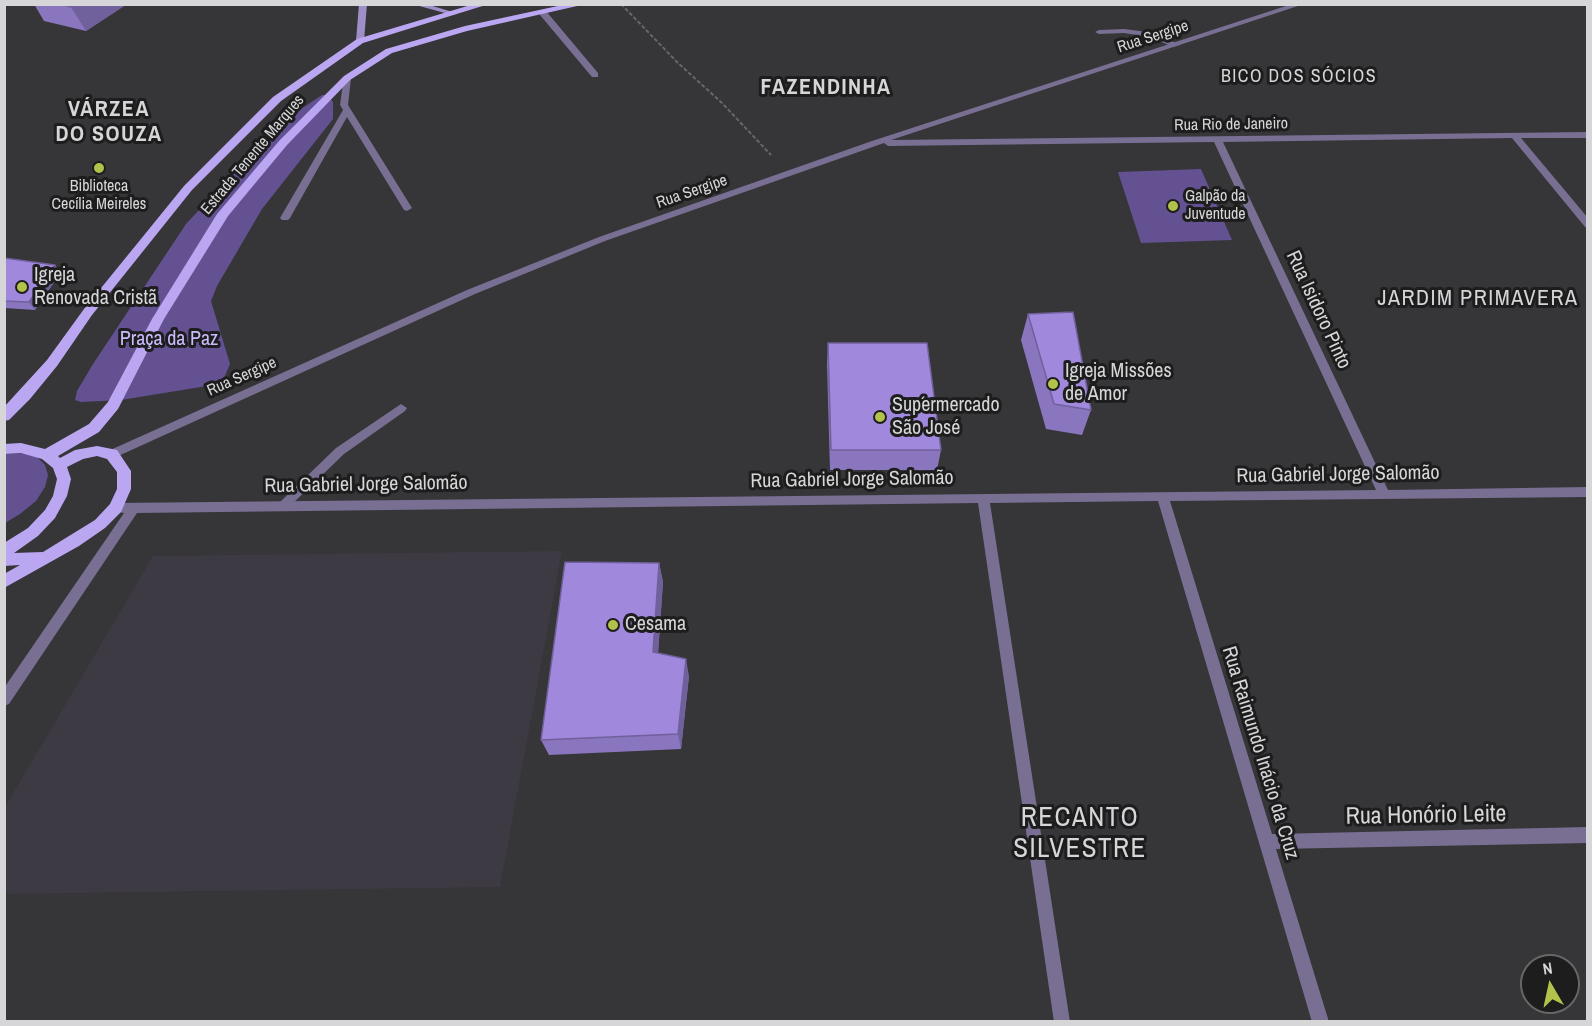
<!DOCTYPE html>
<html>
<head>
<meta charset="utf-8">
<style>
	body { margin:0 }
	#map { position:relative; width:1592px; height:1026px; overflow:hidden; background:#363538; font-family:"Archivo Narrow",sans-serif }
	canvas { display:block }
	.frame { position:absolute; inset:0; border:6px solid #d6d6d8; pointer-events:none }
	.north { position:absolute; left:1520px; top:954px; width:60px; height:60px; box-sizing:border-box; background:#1d1d1e; border:2px solid #676768; border-radius:50%; rotate:351deg; font-size:16px; font-weight:700; line-height:24px; text-align:center; color:#d6d6d8 }
	.north::after { content:''; display:block; margin:auto; width:21px; height:27px; background:#b3c24b; clip-path:polygon(50% 0,100% 100%,50% 72%,0 100%) }
</style>
</head>
<body>
<div id="map">
<canvas width="1592" height="1026"></canvas>
<div class="frame"></div>
<div class="north">N</div>
</div>
<script>
const ctx = document.querySelector('canvas').getContext('2d');
ctx.lineJoin = 'round';
function paint(path, color) {
  ctx.fillStyle = color;
  ctx.fill(path, 'evenodd');
}
function poly(rows) {
  const path = new Path2D();
  for (const r of rows) {
    path.moveTo(r[0], r[1]);
    for (let i = 2; i < r.length; i += 2) path.lineTo(r[i], r[i + 1]);
  }
  return path;
}
function strokePath(path, color, width, dash) {
  ctx.strokeStyle = color;
  ctx.lineWidth = width;
  ctx.lineCap = dash ? 'butt' : 'round';
  ctx.setLineDash(dash || []);
  ctx.stroke(path);
}
function write(font, color, halo, rows, align = 'center') {
  ctx.font = font + ' "Archivo Narrow",sans-serif';
  ctx.lineWidth = 6;
  ctx.setLineDash([]);
  ctx.textBaseline = 'middle';
  ctx.strokeStyle = halo;
  ctx.fillStyle = color;
  for (const [text, x, y, turn = 0] of rows) {
    ctx.save();
    ctx.translate(x, y);
    ctx.rotate((+turn || 0) * Math.PI / 180);
    ctx.textAlign = isNaN(turn) ? turn : align;
    if (halo) ctx.strokeText(text, 0, 0);
    ctx.fillText(text, 0, 0);
    ctx.restore();
  }
}
const built = poly([
	[562,551,500,887,5,894,5,807,153,556]
]);
const green = poly([
	[322,95,327,95,333,102,333,119,262,209,217,286,211,301,230,364,224,378,207,386,121,400,81,402,75,400,77,391,93,364,186,224,242,164,298,111],
	[1201,169,1232,240,1141,243,1118,172],
	[25,453,37,457,45,465,48,475,45,487,36,501,20,514,5,523,5,454]
]);
const path = poly([
	[621,4,678,63,722,103,771,155]
]);
const lane = poly([
	[540,11,546,11,598,73,598,77,592,77,540,15,540,11],
	[1124,29,1155,33,1180,45,1173,47,1150,37,1124,33,1099,34,1095,32,1099,30,1124,29],
	[344,76,351,78,348,105,412,208,407,211,404,210,347,117,290,218,288,220,282,220,280,218,343,110,340,105,344,76],
	[401,404,407,408,405,411,344,454,287,509,279,509,277,506,279,503,336,448,401,404]
]);
const street = poly([
	[1292,4,1304,4,891,140,1588,132,1588,138,1521,138,1588,218,1588,228,1585,227,1512,138,1223,142,1388,490,1588,487,1588,497,1170,501,1272,834,1588,827,1588,843,1276,849,1329,1022,1312,1022,1158,501,990,503,1070,1022,1054,1022,978,503,137,513,9,704,4,706,4,688,124,513,112,511,110,508,112,505,116,503,1376,490,1214,142,888,146,884,143,605,241,475,294,116,457,112,458,106,454,108,451,467,290,599,237,872,141,1292,4]
]);
const secondary = poly([
	[359,4,367,4,364,41,360,43,356,41,359,4],
	[412,4,426,4,456,13,452,15,412,4]
]);
const primary = poly([
	[474,4,489,4,363,43,281,101,192,190,92,315,57,366,30,399,9,420,4,421,4,407,47,360,84,309,184,186,273,97,357,39,474,4],
	[567,4,586,4,467,31,392,53,350,80,287,145,228,216,164,319,118,409,99,432,58,456,60,458,75,450,97,446,117,450,131,471,131,489,121,512,105,528,79,546,4,588,4,574,20,565,4,566,4,543,28,528,45,510,53,496,57,479,53,468,42,459,21,453,4,454,4,444,21,443,45,449,89,424,108,402,152,319,217,214,279,141,344,76,386,49,465,26,567,4],
	[97,456,107,459,117,472,117,489,110,504,95,520,43,552,14,553,38,536,55,518,67,496,71,479,67,467,83,459,97,456]
]);
const wall = poly([
	[34,4,127,4,86,31,44,21],
	[4,258,61,272,35,310,4,308],
	[1028,314,1091,410,1082,435,1046,429,1021,340],
	[828,343,941,450,937,470,830,470,827,364],
	[659,563,663,582,658,653,689,676,681,749,549,755,541,740]
]);
const shadedWall = poly([
	[75,4,127,4,86,31,71,7],
	[55,265,61,272,35,310,29,302],
	[659,563,663,582,657,669,653,652],
	[686,659,689,676,681,749,678,734]
]);
const building = poly([
	[61,4,75,4,71,7,61,4],
	[4,258,55,265,29,302,4,301,4,258],
	[1073,312,1091,410,1054,404,1028,314,1073,312],
	[828,343,927,343,941,450,831,450,828,343],
	[565,562,659,563,653,652,686,659,678,734,541,740,565,562]
]);
const markers = [
	[99,168,6,"#b3c24b"],
	[1173,206,6,"#b3c24b"],
	[22,287,6,"#b3c24b"],
	[1053,384,6,"#b3c24b"],
	[880,417,6,"#b3c24b"],
	[613,625,6,"#b3c24b"]
];
const farStreetnames = [
	["Rua Sergipe",1153,37,-18],
	["Rua Rio de Janeiro",1231,125,-1],
	["Estrada Tenente Marques",253,155,-50],
	["Rua Sergipe",692,192,-19],
	["Rua Sergipe",242,377,-24]
];
const farPoinames = [
	["Biblioteca",99,187],
	["Cecília Meireles",99,205],
	["Galpão da",1185,197,"left"],
	["Juventude",1185,215,"left"]
];
const farQuarternames = [
	["BICO DOS SÓCIOS",1299,77]
];
const poiNames = [
	["Igreja",34,276],
	["Renovada Cristã",34,299],
	["Igreja Missões",1065,372],
	["de Amor",1065,395],
	["Suṕermercado",892,406],
	["São José",892,429],
	["Cesama",625,625]
];
const streetNames = [
	["Rua Isidoro Pinto",1318,310,65],
	["Rua Gabriel Jorge Salomão",1338,475,-1],
	["Rua Gabriel Jorge Salomão",852,480,-1],
	["Rua Gabriel Jorge Salomão",366,485,-1],
	["Rua Raimundo Inácio da Cruz",1260,753,73]
];
const parkNames = [
	["Praça da Paz",169,340]
];
const farDistrictnames = [
	["FAZENDINHA",826,88],
	["VÁRZEA",109,110],
	["DO SOUZA",109,135]
];
const quarterNames = [
	["JARDIM PRIMAVERA",1478,299]
];
const nearStreetnames = [
	["Rua Honório Leite",1426,816,-1]
];
const nearQuarternames = [
	["RECANTO",1080,819],
	["SILVESTRE",1080,850]
];
paint(built, '#3d3a44');
paint(green, '#645192');
strokePath(path, '#676669', 2, [4, 2]);
paint(lane, '#786f93');
paint(street, '#786f93');
paint(secondary, '#9e8fc8');
paint(primary, '#bba7f1');
paint(wall, '#8a76be');
paint(shadedWall, '#70609b');
paint(building, '#a089dd');
strokePath(building, '#70609b', 1.5);
for (const [x, y, r, color] of markers) {
  const dot = new Path2D();
  dot.arc(x, y, r, 0, 2 * Math.PI);
  ctx.fillStyle = color;
  ctx.fill(dot);
  strokePath(dot, '#1d1d1e', 2);
}
write('16px', '#d6d6d8', '#1d1d1e', farStreetnames);
write('16px', '#d6d6d8', '#1d1d1e', farPoinames);
ctx.letterSpacing = '1.5px';
write('18px', '#d6d6d8', '#1d1d1e', farQuarternames);
ctx.letterSpacing = '0px';
write('20px', '#d6d6d8', '#1d1d1e', poiNames, 'left');
write('20px', '#d6d6d8', '#1d1d1e', streetNames);
write('20px', '#ccbbfc', '#1d1d1e', parkNames);
ctx.letterSpacing = '1.5px';
write('bold 22px', '#d6d6d8', '#1d1d1e', farDistrictnames);
ctx.letterSpacing = '0px';
ctx.letterSpacing = '1.5px';
write('22px', '#d6d6d8', '#1d1d1e', quarterNames);
ctx.letterSpacing = '0px';
write('24px', '#d6d6d8', '#1d1d1e', nearStreetnames);
ctx.letterSpacing = '1.5px';
write('27px', '#d6d6d8', '#1d1d1e', nearQuarternames);
ctx.letterSpacing = '0px';
</script>
</body>
</html>
